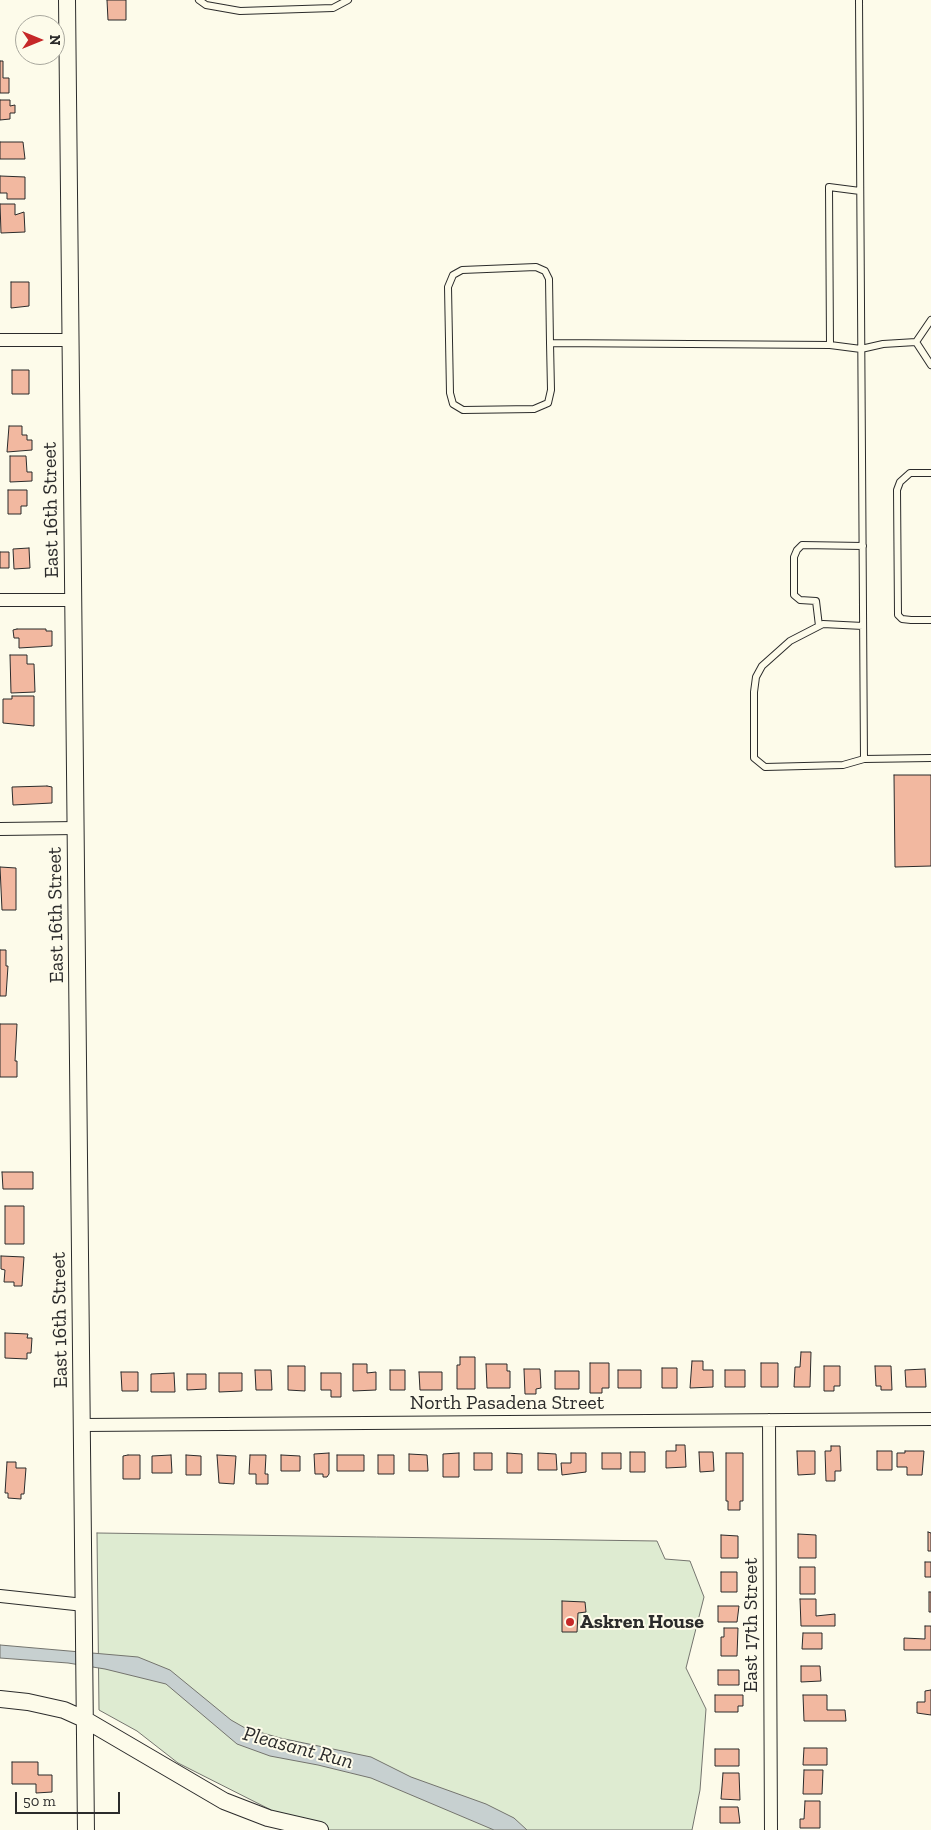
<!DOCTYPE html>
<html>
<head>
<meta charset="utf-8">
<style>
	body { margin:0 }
	#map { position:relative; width:931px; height:1830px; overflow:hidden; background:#fdfbea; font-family:"Zilla Slab",serif }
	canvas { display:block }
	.north { position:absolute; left:15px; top:15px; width:50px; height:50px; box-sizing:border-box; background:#fdfbea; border:1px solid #a9a89e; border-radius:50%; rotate:90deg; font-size:14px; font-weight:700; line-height:20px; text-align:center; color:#2b2b2b }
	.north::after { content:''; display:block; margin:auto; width:18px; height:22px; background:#c62828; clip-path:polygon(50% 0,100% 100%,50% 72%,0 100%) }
	.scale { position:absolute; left:15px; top:1792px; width:105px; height:22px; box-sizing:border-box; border:2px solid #2b2b2b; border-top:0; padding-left:6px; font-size:15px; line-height:18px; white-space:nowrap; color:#2b2b2b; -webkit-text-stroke:4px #fdfbea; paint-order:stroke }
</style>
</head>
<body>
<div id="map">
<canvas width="931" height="1830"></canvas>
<div class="north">N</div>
<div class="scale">50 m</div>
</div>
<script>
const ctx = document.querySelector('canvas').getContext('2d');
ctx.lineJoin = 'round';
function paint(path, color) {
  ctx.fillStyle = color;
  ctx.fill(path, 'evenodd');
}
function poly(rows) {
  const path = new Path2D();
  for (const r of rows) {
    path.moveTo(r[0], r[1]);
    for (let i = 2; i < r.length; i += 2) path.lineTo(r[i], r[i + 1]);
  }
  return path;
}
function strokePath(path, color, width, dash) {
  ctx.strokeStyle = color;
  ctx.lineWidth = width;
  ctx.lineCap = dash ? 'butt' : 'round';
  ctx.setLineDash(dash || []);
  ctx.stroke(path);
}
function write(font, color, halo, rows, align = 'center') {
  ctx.font = font + ' "Zilla Slab",serif';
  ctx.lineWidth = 4;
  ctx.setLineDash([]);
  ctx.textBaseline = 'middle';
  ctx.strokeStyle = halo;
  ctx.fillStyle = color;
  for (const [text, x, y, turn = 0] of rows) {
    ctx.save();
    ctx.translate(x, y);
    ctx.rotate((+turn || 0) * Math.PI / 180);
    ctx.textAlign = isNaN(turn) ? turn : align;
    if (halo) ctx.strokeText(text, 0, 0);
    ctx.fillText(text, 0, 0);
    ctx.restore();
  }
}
const green = poly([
	[97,1533,657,1541,665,1559,690,1561,704,1597,686,1668,706,1709,700,1790,692,1830,292,1830,277,1813,178,1763,137,1731,99,1710,97,1533]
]);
const water = poly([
	[0,1645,138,1657,170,1670,231,1720,245,1728,280,1738,371,1757,411,1777,486,1804,514,1818,527,1830,494,1830,371,1778,318,1765,270,1756,237,1744,166,1684,105,1669,68,1663,0,1658,0,1645]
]);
const building = poly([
	[107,0,126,0,126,20,108,20,107,0],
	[0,61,3,61,3,78,9,78,9,93,0,93,0,61],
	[0,100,10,100,10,106,15,105,15,113,10,113,10,119,0,120,0,100],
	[0,142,23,142,25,159,0,159,0,142],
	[0,176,25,177,25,199,7,199,7,193,0,193,0,176],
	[0,204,15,204,15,215,24,212,25,232,1,233,0,204],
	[11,282,29,282,29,306,11,308,11,282],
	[12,370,29,370,29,394,12,394,12,370],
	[9,426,22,426,22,435,27,435,27,440,32,440,32,450,7,452,9,426],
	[10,456,26,456,27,472,32,472,32,481,10,482,10,456],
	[8,490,27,490,27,506,21,506,21,514,8,514,8,490],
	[29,548,30,568,14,569,13,549,29,548],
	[0,552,9,552,9,568,0,568,0,552],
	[17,629,46,629,46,631,52,631,52,646,19,648,19,638,14,638,13,630,17,629],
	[10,655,27,655,27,664,34,664,35,692,11,693,10,655],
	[12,696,34,696,34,726,3,723,3,699,12,699,12,696],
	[894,775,931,775,931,866,895,867,894,775],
	[47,786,52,787,52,803,13,805,12,787,47,786],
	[0,867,16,868,16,910,2,910,0,867],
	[0,950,6,950,6,966,8,966,6,996,0,996,0,950],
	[0,1024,17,1024,15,1061,17,1061,17,1077,0,1077,0,1024],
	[2,1172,33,1172,33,1189,3,1189,2,1172],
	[5,1206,24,1206,24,1244,5,1244,5,1206],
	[1,1256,24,1257,22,1286,14,1286,14,1282,4,1282,5,1270,1,1269,1,1256],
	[5,1333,28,1334,27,1338,32,1338,31,1353,27,1353,27,1359,5,1358,5,1333],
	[801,1352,811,1352,810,1387,794,1387,795,1367,800,1367,801,1352],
	[460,1357,475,1357,475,1389,457,1389,457,1365,460,1365,460,1357],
	[692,1361,703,1361,703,1370,713,1370,713,1387,690,1388,692,1361],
	[590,1363,609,1363,609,1388,602,1388,602,1393,590,1393,590,1363],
	[761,1363,778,1363,778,1387,761,1387,761,1363],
	[353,1364,367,1364,367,1373,376,1372,376,1390,353,1391,353,1364],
	[486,1364,507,1364,507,1371,510,1371,510,1388,487,1388,486,1364],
	[288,1366,305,1366,305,1391,288,1390,288,1366],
	[824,1366,840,1366,840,1386,834,1386,834,1391,824,1391,824,1366],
	[875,1366,891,1366,892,1390,881,1390,881,1386,876,1386,875,1366],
	[662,1368,677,1368,677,1388,662,1388,662,1368],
	[524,1369,540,1369,541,1388,536,1389,536,1394,525,1394,524,1369],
	[925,1369,926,1387,906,1387,905,1370,925,1369],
	[255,1370,271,1370,272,1390,256,1390,255,1370],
	[390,1370,405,1370,405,1390,390,1390,390,1370],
	[618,1370,641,1370,641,1388,618,1388,618,1370],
	[725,1370,745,1370,745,1387,725,1387,725,1370],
	[555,1371,579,1371,579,1389,555,1389,555,1371],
	[121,1372,138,1372,138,1391,122,1391,121,1372],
	[419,1372,442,1372,442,1390,420,1390,419,1372],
	[174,1373,175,1392,151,1392,151,1374,174,1373],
	[219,1373,242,1373,242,1391,219,1392,219,1373],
	[321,1373,341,1373,341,1397,331,1397,331,1390,321,1390,321,1373],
	[187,1374,206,1374,206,1389,187,1390,187,1374],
	[676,1445,685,1445,686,1467,666,1468,666,1451,676,1451,676,1445],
	[831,1446,840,1446,841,1471,835,1471,835,1481,826,1481,825,1451,831,1451,831,1446],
	[797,1451,815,1451,815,1474,798,1475,797,1451],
	[877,1451,892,1451,892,1470,877,1470,877,1451],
	[905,1451,924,1451,922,1475,907,1475,907,1467,897,1467,897,1453,905,1453,905,1451],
	[630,1452,645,1452,645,1472,630,1472,630,1452],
	[699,1452,713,1452,714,1471,700,1472,699,1452],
	[329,1453,329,1474,327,1477,323,1477,323,1474,315,1474,314,1454,329,1453],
	[459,1453,459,1477,443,1477,443,1454,459,1453],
	[474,1453,492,1453,492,1470,474,1470,474,1453],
	[507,1453,522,1454,522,1473,507,1473,507,1453],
	[538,1453,556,1454,557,1470,538,1470,538,1453],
	[571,1453,586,1453,586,1472,562,1475,561,1463,571,1463,571,1453],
	[602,1453,621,1453,621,1469,602,1469,602,1453],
	[726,1453,743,1453,743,1501,740,1501,740,1510,728,1510,728,1501,726,1501,726,1453],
	[409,1454,427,1455,428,1471,409,1471,409,1454],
	[128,1455,140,1455,140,1479,123,1479,123,1456,128,1455],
	[171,1455,172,1473,152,1473,152,1456,171,1455],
	[186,1455,201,1456,201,1475,186,1475,186,1455],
	[217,1455,236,1456,234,1484,219,1483,217,1455],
	[250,1455,266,1455,265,1474,268,1474,268,1484,256,1484,256,1474,249,1474,250,1455],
	[281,1455,300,1456,300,1471,281,1471,281,1455],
	[337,1455,364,1455,364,1471,337,1471,337,1455],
	[378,1455,394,1455,394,1474,378,1474,378,1455],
	[7,1462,16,1462,16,1468,26,1468,24,1494,21,1494,21,1499,8,1498,8,1493,5,1493,7,1462],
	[928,1532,931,1533,931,1551,928,1551,928,1532],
	[798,1534,816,1535,816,1558,798,1558,798,1534],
	[721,1535,738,1536,738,1558,721,1558,721,1535],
	[925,1562,931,1562,931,1577,925,1577,925,1562],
	[800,1567,815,1567,815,1594,800,1594,800,1567],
	[721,1572,737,1572,737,1592,721,1592,721,1572],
	[929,1592,931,1592,931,1612,929,1612,929,1592],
	[800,1599,816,1599,816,1616,835,1614,835,1626,801,1626,800,1599],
	[562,1601,585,1602,586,1612,578,1613,577,1632,562,1632,562,1601],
	[718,1606,739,1606,737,1622,718,1622,718,1606],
	[925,1626,931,1626,931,1650,904,1650,904,1638,925,1639,925,1626],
	[724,1628,738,1628,737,1656,721,1656,721,1637,724,1637,724,1628],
	[803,1633,822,1633,822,1649,802,1649,803,1633],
	[801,1666,820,1666,821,1681,801,1682,801,1666],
	[718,1670,739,1670,739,1685,718,1685,718,1670],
	[931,1690,931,1715,917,1713,917,1702,925,1702,925,1691,931,1690],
	[715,1695,743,1695,743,1706,738,1706,738,1712,715,1712,715,1695],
	[803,1695,827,1695,827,1710,845,1710,846,1721,804,1721,803,1695],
	[804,1748,827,1748,827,1765,803,1765,804,1748],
	[715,1749,739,1749,739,1766,715,1766,715,1749],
	[12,1762,38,1762,38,1775,52,1775,52,1792,36,1793,36,1784,12,1784,12,1762],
	[804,1770,823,1770,822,1794,803,1794,804,1770],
	[723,1773,739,1773,740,1800,721,1799,723,1773],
	[805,1801,820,1801,820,1828,800,1828,800,1819,804,1819,805,1801],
	[720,1807,738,1807,740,1823,720,1823,720,1807]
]);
const service = poly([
	[199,0,206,5,240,11,333,8,348,0],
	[859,0,864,759,931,758],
	[916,342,931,365],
	[916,342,931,320],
	[550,343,549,279,545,271,536,267,462,270,453,275,448,287,450,393,453,404,463,410,534,409,548,403,551,390,550,343,830,345,861,349,883,344,916,342],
	[830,345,829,187,860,191],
	[931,473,910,473,900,482,897,490,898,615,902,619,911,620,931,620],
	[819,626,816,601,800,600,794,595,794,557,797,550,802,545,863,546],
	[863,626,823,624,790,641,762,666,756,677,754,692,754,758,765,767,843,765,864,759]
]);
const minor = poly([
	[0,340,71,340],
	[0,600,73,600],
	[0,829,76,828],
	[769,1420,771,1830],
	[83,1425,931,1419],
	[0,1596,84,1605]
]);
const tertiary = poly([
	[67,0,86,1830],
	[0,1699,28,1702,64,1710,84,1719,224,1801,268,1818,320,1830]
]);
const markers = [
	[570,1622,5,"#c62828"]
];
const streetNames = [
	["East 16th Street",51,510,-91],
	["East 16th Street",56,915,-91],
	["East 16th Street",60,1320,-91],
	["North Pasadena Street",507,1403],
	["East 17th Street",751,1625,-90]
];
const poiNames = [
	["Askren House",580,1622]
];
const waterNames = [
	["Pleasant Run",298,1748,15]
];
paint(green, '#deebd1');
strokePath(green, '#74746e', 1);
paint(water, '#c7d0d0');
strokePath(water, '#74746e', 1);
paint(building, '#f2b8a0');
strokePath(building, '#2b2b2b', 1);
strokePath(service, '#2b2b2b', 8);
strokePath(minor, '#2b2b2b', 14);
strokePath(tertiary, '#2b2b2b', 18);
strokePath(service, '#fdfbea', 6);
strokePath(minor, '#fdfbea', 12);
strokePath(tertiary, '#fdfbea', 16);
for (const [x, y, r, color] of markers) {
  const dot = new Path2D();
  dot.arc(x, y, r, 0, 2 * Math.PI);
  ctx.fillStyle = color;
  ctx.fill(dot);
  strokePath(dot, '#fdfbea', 2);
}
write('20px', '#2b2b2b', '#fdfbea', streetNames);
write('bold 20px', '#2b2b2b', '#fdfbea', poiNames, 'left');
write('italic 21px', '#2b2b2b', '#fdfbea', waterNames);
</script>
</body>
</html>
